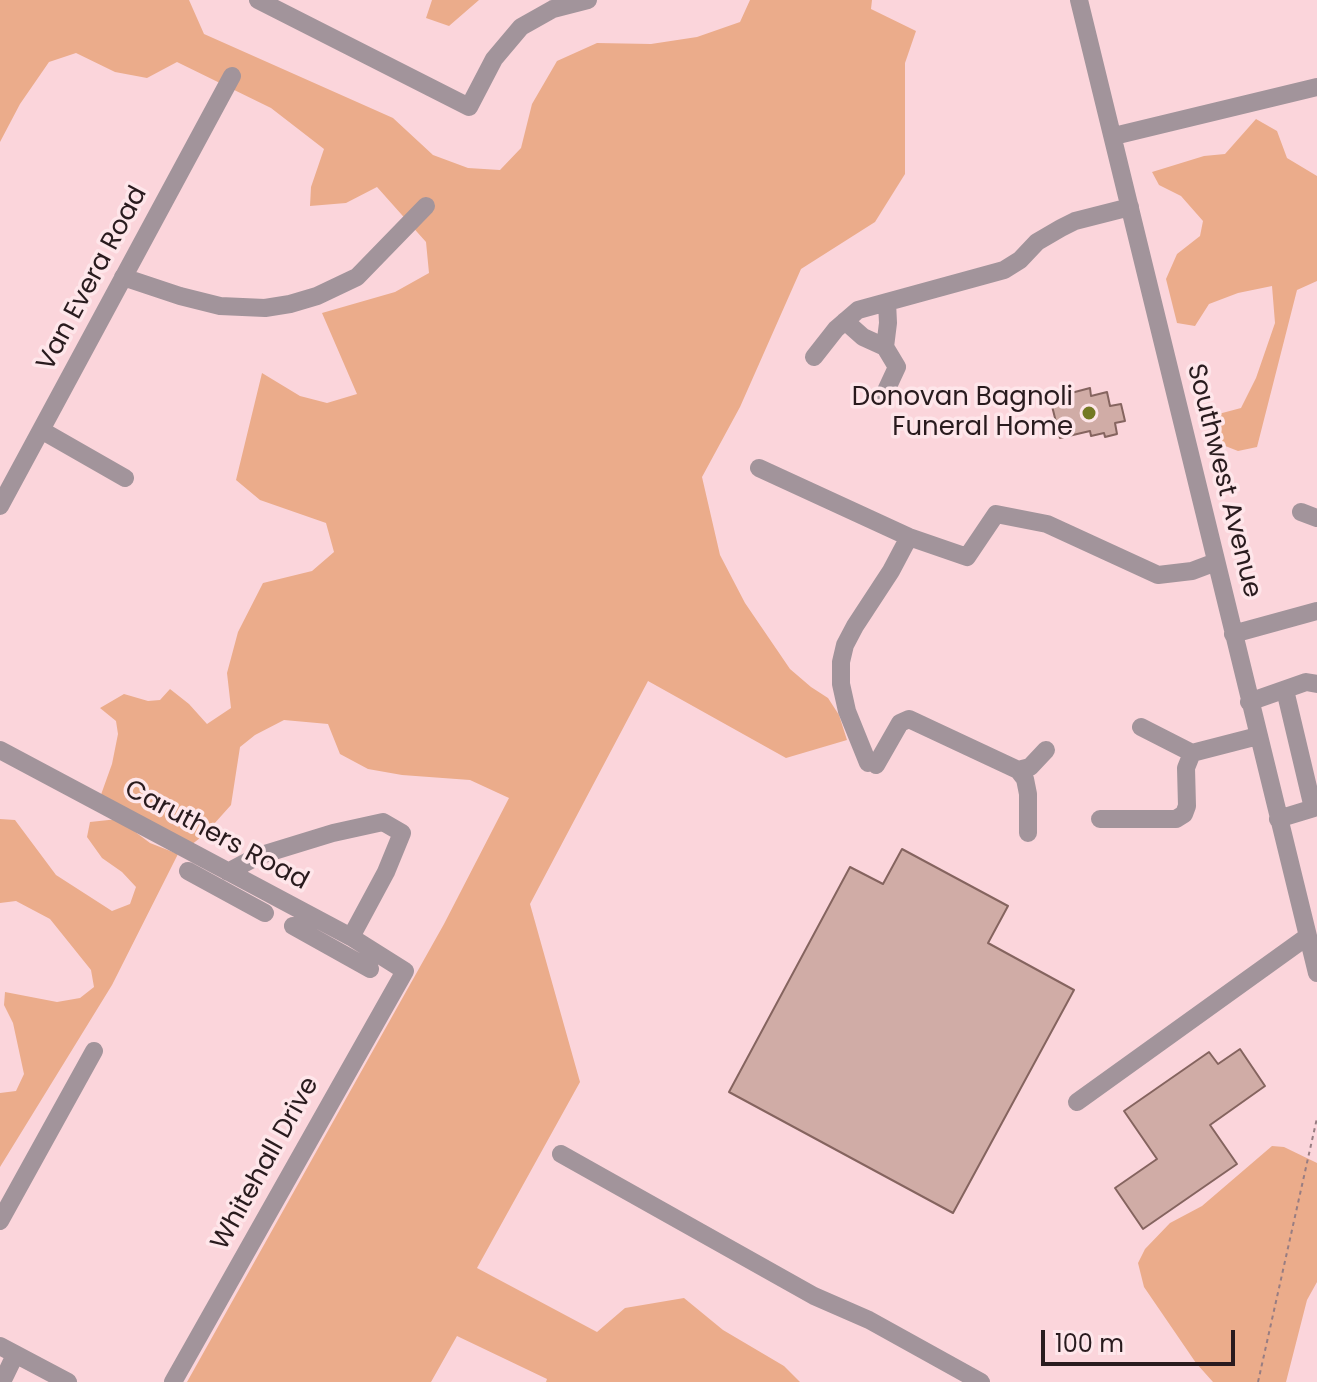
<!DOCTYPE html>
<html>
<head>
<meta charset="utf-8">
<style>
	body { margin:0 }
	#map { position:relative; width:1317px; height:1382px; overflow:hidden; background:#fbd5db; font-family:Poppins,sans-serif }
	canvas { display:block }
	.scale { position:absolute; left:1041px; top:1330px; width:194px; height:36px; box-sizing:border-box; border:4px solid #291b1e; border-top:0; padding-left:10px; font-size:24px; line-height:28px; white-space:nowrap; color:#291b1e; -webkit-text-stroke:6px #fee6ea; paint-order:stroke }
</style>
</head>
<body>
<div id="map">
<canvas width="1317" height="1382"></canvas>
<div class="scale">100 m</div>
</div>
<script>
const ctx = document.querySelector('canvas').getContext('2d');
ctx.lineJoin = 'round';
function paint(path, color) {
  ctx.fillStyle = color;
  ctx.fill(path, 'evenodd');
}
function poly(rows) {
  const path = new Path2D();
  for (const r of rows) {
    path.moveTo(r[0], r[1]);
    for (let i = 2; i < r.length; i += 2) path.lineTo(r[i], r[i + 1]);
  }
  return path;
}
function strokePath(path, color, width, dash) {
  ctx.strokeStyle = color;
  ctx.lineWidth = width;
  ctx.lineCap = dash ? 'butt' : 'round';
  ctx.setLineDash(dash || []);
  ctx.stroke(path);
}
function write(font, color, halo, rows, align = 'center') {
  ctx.font = font + ' Poppins,sans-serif';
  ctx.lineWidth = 7;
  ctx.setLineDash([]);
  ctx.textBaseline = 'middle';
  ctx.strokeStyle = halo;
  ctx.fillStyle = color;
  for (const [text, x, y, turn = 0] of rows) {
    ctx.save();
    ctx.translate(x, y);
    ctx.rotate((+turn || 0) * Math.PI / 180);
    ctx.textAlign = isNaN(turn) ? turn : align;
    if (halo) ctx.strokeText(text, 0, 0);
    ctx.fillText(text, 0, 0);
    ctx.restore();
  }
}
const green = poly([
	[0,0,189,0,204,34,393,118,433,155,468,168,500,170,521,148,532,104,557,61,597,43,651,44,697,37,740,22,750,0,872,0,871,9,916,31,905,63,905,174,875,222,801,269,740,407,702,477,720,555,745,603,790,669,811,687,828,698,839,715,847,740,786,758,648,681,530,904,580,1082,477,1268,597,1332,625,1308,684,1298,723,1330,784,1366,800,1382,546,1382,547,1379,457,1336,431,1382,187,1382,444,924,509,798,470,780,402,775,368,769,340,754,328,724,284,720,255,735,240,747,231,805,205,834,186,849,98,803,112,764,118,734,116,721,100,708,124,694,148,701,160,700,170,689,189,704,207,724,231,708,227,673,238,632,263,583,312,571,334,552,326,523,260,500,236,480,262,373,300,396,327,403,357,394,322,313,395,292,429,273,426,242,377,187,346,203,310,206,311,187,324,149,271,108,177,62,147,78,115,72,76,53,49,62,20,104,0,142],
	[432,0,479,0,449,26,426,18],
	[1256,119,1277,131,1287,158,1317,176,1317,281,1297,290,1257,447,1238,451,1215,442,1211,416,1241,408,1256,378,1275,323,1272,286,1238,293,1209,304,1195,326,1177,323,1166,279,1177,254,1200,236,1203,221,1181,196,1159,185,1152,172,1204,156,1225,154],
	[0,819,15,820,56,875,112,911,130,904,136,887,122,872,102,858,87,837,90,822,118,819,150,843,178,854,112,985,0,1167,0,1093,16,1091,24,1074,13,1023,4,1005,5,992,57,1002,80,998,94,987,91,970,50,919,16,901,0,903],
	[1272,1146,1284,1147,1317,1163,1317,1282,1307,1300,1286,1382,1213,1382,1196,1363,1144,1287,1138,1263,1145,1249,1170,1223,1202,1206]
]);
const building = poly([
	[1090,388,1091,396,1107,392,1110,406,1121,404,1125,421,1115,423,1117,434,1105,437,1104,433,1091,436,1090,431,1060,438,1051,402,1072,397,1071,393,1090,388],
	[902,849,1008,906,988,943,1074,990,953,1213,729,1092,850,867,883,884,902,849],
	[1240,1049,1265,1086,1210,1125,1237,1164,1143,1229,1115,1188,1157,1159,1124,1111,1209,1052,1218,1064,1240,1049]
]);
const path = poly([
	[1258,1382,1317,1118]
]);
const minor = poly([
	[258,0,469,107,494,59,521,27,553,9,588,0],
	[1079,0,1317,973],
	[1114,136,1317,87],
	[123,277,180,296,220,306,265,308,290,304,317,296,357,277,426,206],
	[845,321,863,337,885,347],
	[814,357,836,329,858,310,1004,270,1020,260,1037,242,1061,228,1075,221,1130,207],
	[884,395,897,367,885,347,888,323,887,302],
	[41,430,125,478],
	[759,468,909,537,967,557,996,514,1047,524,1158,575,1192,571,1216,562],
	[0,506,232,76],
	[1301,512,1317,518],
	[1233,634,1317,611],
	[1285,690,1313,808],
	[1249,702,1306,682,1317,684],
	[1141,727,1192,753,1258,736],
	[0,750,351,937,405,971,173,1382],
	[868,763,847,711,841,684,841,662,845,645,855,626,891,571,909,537],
	[876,765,900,723,909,719,1018,770,1030,767,1046,750],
	[1018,770,1025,779,1028,794,1028,833],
	[1100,819,1176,819,1184,814,1187,806,1186,768,1192,753],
	[1278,819,1317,807],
	[188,871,265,913],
	[228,872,258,856,333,833,383,822,402,833,386,872,351,937],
	[293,926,370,969],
	[1077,1102,1308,936],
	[561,1154,814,1296,869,1320,981,1382],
	[0,1221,94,1051],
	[0,1346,68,1382],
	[2,1382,15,1355]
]);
const markers = [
	[1089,413,8,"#737923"]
];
const streetNames = [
	["Van Evera Road",93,279,-62],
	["Southwest Avenue",1223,481,76],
	["Caruthers Road",216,836,28],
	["Whitehall Drive",266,1164,-61]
];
const poiNames = [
	["Donovan Bagnoli",1073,398],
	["Funeral Home",1073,428]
];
paint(green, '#ebac8b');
paint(building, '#d0aca6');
strokePath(building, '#85645f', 2);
strokePath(path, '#987d82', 2, [4, 4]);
strokePath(minor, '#a2949b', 18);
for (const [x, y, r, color] of markers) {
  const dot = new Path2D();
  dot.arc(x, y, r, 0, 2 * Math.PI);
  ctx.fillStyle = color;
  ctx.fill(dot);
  strokePath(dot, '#fee6ea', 3);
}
write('26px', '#291b1e', '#fee6ea', streetNames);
write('26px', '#291b1e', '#fee6ea', poiNames, 'right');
</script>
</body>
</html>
